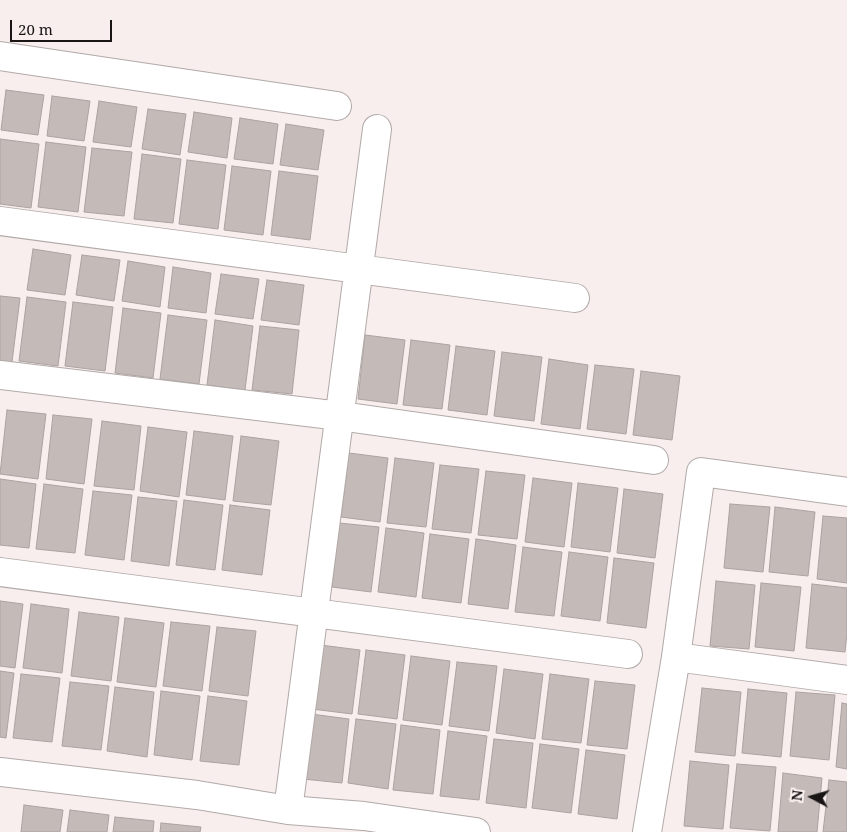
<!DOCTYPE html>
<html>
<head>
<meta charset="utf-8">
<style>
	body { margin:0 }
	#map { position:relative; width:847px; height:832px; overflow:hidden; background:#f7eeed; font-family:"Noto Serif",serif }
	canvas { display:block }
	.north { position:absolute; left:787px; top:772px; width:50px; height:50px; -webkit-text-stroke:4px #f7eeed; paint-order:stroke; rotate:276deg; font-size:14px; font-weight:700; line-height:20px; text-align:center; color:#181514 }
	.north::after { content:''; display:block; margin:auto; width:18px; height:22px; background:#181514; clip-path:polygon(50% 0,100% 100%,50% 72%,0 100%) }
	.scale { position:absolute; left:10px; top:20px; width:102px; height:22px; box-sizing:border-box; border:2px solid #181514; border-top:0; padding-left:6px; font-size:15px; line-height:18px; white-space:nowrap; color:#181514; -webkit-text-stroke:4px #f7eeed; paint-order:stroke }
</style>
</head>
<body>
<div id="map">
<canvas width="847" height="832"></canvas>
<div class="north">N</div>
<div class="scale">20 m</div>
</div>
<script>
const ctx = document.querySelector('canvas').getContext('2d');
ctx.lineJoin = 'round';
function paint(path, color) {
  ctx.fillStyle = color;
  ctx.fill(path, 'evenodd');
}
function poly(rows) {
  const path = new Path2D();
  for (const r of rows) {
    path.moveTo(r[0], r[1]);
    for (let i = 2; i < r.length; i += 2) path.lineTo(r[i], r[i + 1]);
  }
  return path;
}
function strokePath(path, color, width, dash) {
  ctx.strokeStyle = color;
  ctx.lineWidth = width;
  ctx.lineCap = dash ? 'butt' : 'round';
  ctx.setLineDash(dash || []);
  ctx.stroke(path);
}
const building = poly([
	[6,90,44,95,38,135,1,130,6,90],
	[52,96,90,101,84,141,47,136,52,96],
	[99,101,137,107,131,147,93,142,99,101],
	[148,109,186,114,180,155,142,149,148,109],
	[194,112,232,118,227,158,188,152,194,112],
	[240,118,278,124,273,164,234,159,240,118],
	[286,124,324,130,318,170,280,165,286,124],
	[0,139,39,144,31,208,0,204,0,139],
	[46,142,86,147,78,212,38,207,46,142],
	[92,148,132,152,124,216,84,212,92,148],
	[142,154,181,159,173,223,134,219,142,154],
	[187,160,226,165,218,229,179,224,187,160],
	[232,166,271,171,263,235,224,230,232,166],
	[279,171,318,176,310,240,271,235,279,171],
	[33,249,71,255,65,295,27,290,33,249],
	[82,255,120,260,114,301,76,295,82,255],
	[128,261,165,267,160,307,122,301,128,261],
	[173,267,211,273,206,313,168,308,173,267],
	[221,274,259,279,253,319,215,314,221,274],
	[267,280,304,285,299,325,261,320,267,280],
	[0,296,20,298,12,362,0,361,0,296],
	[27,297,66,302,58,366,19,361,27,297],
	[73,302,113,307,105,371,65,366,73,302],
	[123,308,161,313,153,378,115,373,123,308],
	[168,315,207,320,199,384,160,379,168,315],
	[215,320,253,326,245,390,207,385,215,320],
	[260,326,299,330,292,394,252,390,260,326],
	[365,335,405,340,397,404,358,399,365,335],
	[411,340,450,345,442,409,403,405,411,340],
	[456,346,495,351,487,415,448,410,456,346],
	[502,352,542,357,534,421,494,416,502,352],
	[549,359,588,365,580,429,541,424,549,359],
	[595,365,634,369,626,434,587,429,595,365],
	[641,371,680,376,672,440,633,435,641,371],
	[7,410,46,414,38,479,0,474,7,410],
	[53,415,92,419,84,484,46,479,53,415],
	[102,421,141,426,134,490,94,486,102,421],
	[148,427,187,432,179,497,140,491,148,427],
	[194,431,233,436,225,500,186,495,194,431],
	[241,436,279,441,271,505,233,501,241,436],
	[349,453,388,458,380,522,341,517,349,453],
	[395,458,434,463,426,527,387,523,395,458],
	[440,465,479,469,471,533,432,529,440,465],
	[486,471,525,475,517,539,478,535,486,471],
	[533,478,572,483,564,547,525,542,533,478],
	[0,479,36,484,29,548,0,545,0,479],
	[578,483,618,488,610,552,571,547,578,483],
	[44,484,83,489,75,553,36,549,44,484],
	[624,489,663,494,655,558,617,553,624,489],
	[93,491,132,495,124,560,85,555,93,491],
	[138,497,177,501,169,566,131,561,138,497],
	[184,500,223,505,215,570,176,565,184,500],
	[730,504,770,507,763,572,724,568,730,504],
	[230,505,270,510,262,575,222,570,230,505],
	[775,507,815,512,808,576,769,572,775,507],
	[823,516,847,518,847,583,817,579,823,516],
	[339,523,379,527,371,592,332,587,339,523],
	[386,528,424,533,416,597,378,592,386,528],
	[430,534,469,539,461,603,422,598,430,534],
	[476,539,516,545,508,609,468,604,476,539],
	[523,547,562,552,554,616,515,612,523,547],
	[569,552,608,557,600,621,561,616,569,552],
	[614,558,654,563,646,628,607,623,614,558],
	[716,581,755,585,749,649,710,646,716,581],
	[761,583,801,587,794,651,755,647,761,583],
	[812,584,847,588,847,633,845,652,806,648,812,584],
	[0,601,23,604,15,668,0,666,0,601],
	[31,604,69,609,62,673,23,668,31,604],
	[79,612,119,617,111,681,71,676,79,612],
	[125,618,164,623,156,687,117,682,125,618],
	[171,622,210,626,202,691,163,686,171,622],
	[217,627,256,631,248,696,209,691,217,627],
	[320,645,360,650,352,714,312,709,320,645],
	[366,650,405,655,397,719,358,714,366,650],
	[411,656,450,661,442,725,403,720,411,656],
	[457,662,497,666,489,731,449,726,457,662],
	[504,669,543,674,535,739,496,733,504,669],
	[0,671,14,673,6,738,0,737,0,671],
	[21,674,60,678,52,742,13,738,21,674],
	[550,674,589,679,581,743,542,739,550,674],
	[595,681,635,685,627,749,587,745,595,681],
	[70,682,109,686,101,750,62,746,70,682],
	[115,687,154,692,147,757,107,751,115,687],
	[702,688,741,692,735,756,695,752,702,688],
	[748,689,787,693,781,757,742,753,748,689],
	[161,691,200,696,192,760,154,755,161,691],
	[796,692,835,695,829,760,790,756,796,692],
	[208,696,247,701,239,765,200,761,208,696],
	[842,703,847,704,847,769,836,767,842,703],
	[311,714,349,719,342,783,303,779,311,714],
	[356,719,396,724,388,789,348,783,356,719],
	[401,725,440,730,433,794,393,790,401,725],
	[448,731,487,736,479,800,440,796,448,731],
	[494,739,533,743,526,808,486,803,494,739],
	[540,744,579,749,571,813,532,808,540,744],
	[586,750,625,755,617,819,578,814,586,750],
	[690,761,729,765,723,829,684,826,690,761],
	[737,764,776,767,770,831,730,828,737,764],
	[783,773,822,778,817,832,778,832,783,773],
	[829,780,847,782,847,832,823,832,829,780],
	[24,805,63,810,60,832,21,832,24,805],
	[70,810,109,815,107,832,67,832,70,810],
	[115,817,154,821,153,832,113,832,115,817],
	[161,823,201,827,200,832,160,832,161,823]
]);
const minor = poly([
	[0,56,337,106],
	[0,221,575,298],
	[0,375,340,416,654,460],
	[0,572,628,654],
	[676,657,847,680],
	[0,772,197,795,288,810,364,816,476,832],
	[288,810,377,129],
	[647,832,676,657,701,472,847,492]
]);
paint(building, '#c4bbb9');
strokePath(building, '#aba2a1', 1);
strokePath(minor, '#b2aaa8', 30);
strokePath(minor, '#fff', 28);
</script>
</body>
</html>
